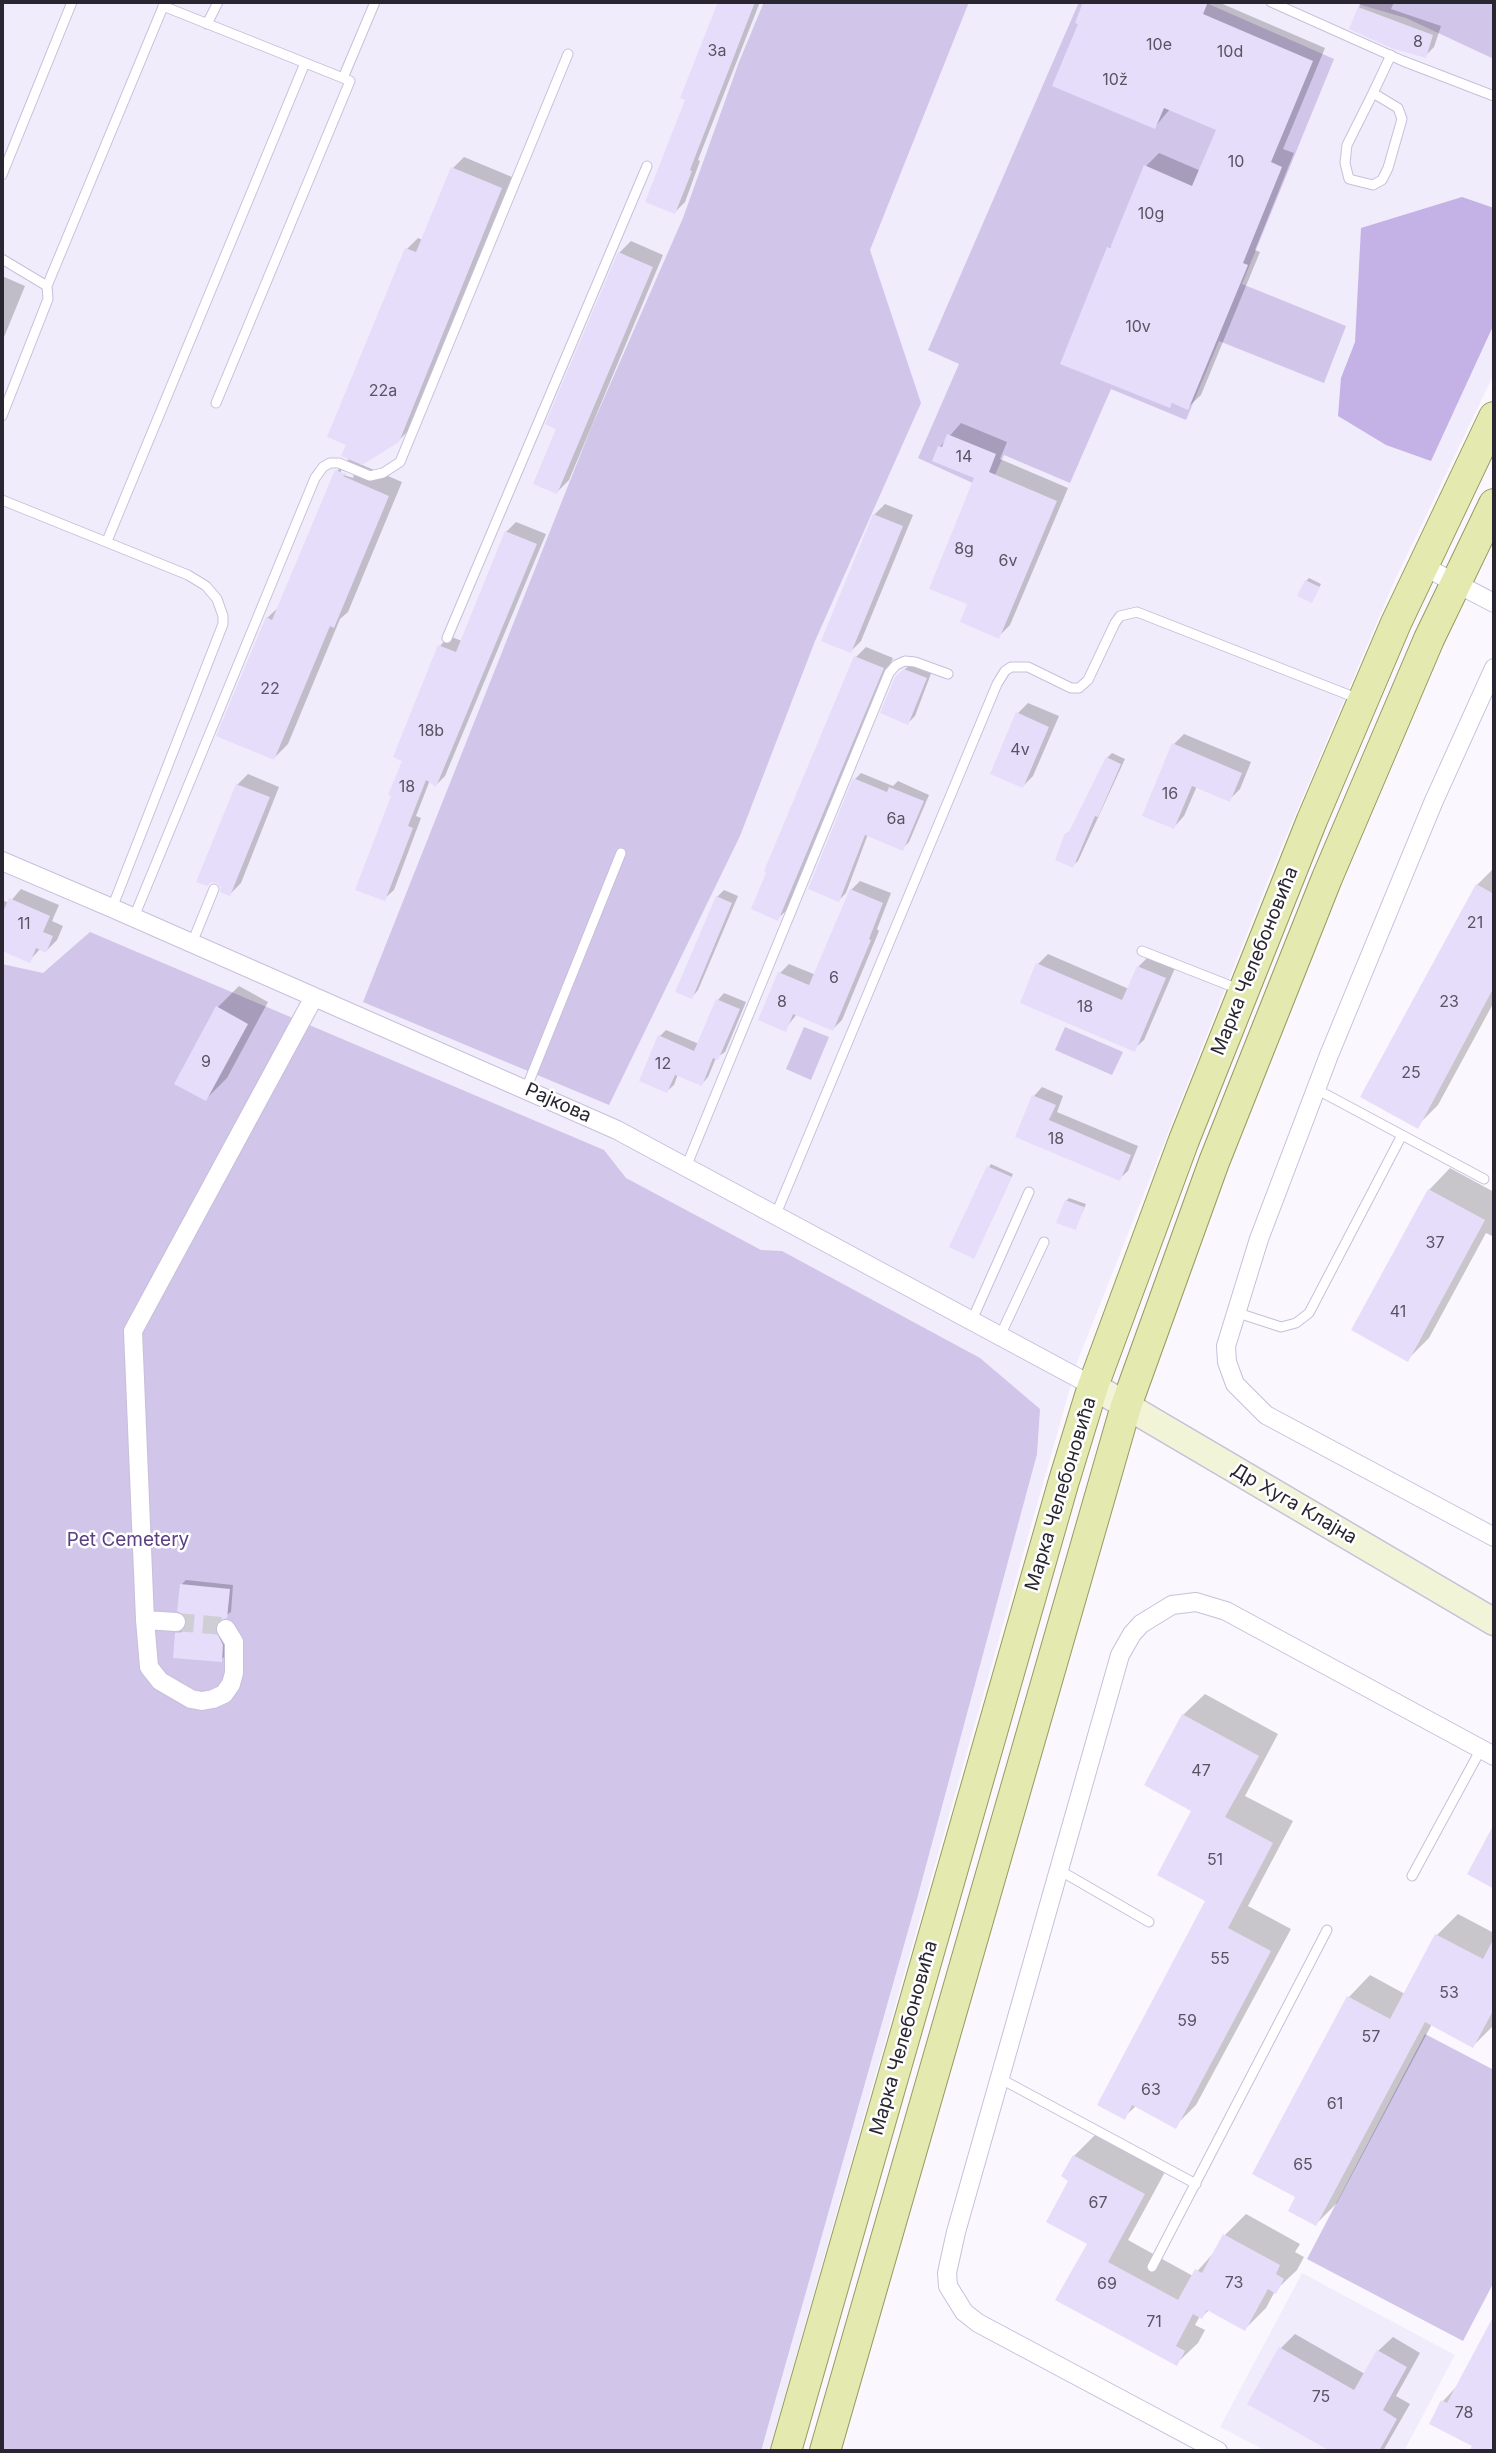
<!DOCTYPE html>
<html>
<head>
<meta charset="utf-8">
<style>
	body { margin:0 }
	#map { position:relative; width:1496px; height:2453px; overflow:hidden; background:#faf8fe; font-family:Inter,sans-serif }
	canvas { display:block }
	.frame { position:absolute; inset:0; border:4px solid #292631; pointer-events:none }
</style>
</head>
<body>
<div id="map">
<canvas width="1496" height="2453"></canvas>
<div class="frame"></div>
</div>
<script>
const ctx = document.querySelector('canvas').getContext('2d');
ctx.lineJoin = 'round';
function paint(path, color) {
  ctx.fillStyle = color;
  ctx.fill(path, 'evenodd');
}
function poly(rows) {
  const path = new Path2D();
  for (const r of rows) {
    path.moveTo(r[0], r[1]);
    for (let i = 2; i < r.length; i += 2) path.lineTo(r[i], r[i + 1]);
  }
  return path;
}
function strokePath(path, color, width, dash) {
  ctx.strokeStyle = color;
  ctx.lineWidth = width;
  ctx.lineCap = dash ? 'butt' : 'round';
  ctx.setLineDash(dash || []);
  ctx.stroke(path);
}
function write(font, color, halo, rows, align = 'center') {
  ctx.font = font + ' Inter,sans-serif';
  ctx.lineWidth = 5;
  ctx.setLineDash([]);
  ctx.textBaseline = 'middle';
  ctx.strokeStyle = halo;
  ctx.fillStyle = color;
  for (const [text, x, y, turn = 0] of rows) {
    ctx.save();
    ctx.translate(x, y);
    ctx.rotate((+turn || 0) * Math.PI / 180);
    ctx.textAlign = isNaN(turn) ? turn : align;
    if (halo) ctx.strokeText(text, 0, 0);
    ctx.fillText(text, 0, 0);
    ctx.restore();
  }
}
const built = poly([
	[2,2,1494,2,1494,374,1394,582,1277,858,1078,1360,769,2451,2,2451],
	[1302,2273,1455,2355,1404,2451,1266,2451,1220,2427]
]);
const green = poly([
	[764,2,969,2,870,250,921,403,815,641,740,836,609,1105,363,1002,591,428,683,218,739,62],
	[1079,2,1204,2,1334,59,1242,284,1346,326,1324,383,1219,341,1186,420,1111,389,1070,483,1004,455,988,490,918,458,959,364,928,350],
	[1351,2,1405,2,1410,4,1411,2,1494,2,1494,59,1406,18],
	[90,932,604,1150,626,1178,761,1250,782,1251,980,1358,1040,1409,1037,1454,917,1899,761,2451,2,2451,2,964,43,973],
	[804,1027,829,1037,811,1080,786,1069],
	[1065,1027,1123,1052,1112,1075,1055,1050],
	[1425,2034,1494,2070,1494,2282,1463,2341,1307,2259]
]);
const forest = poly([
	[1462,197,1494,208,1494,324,1431,461,1386,445,1338,416,1341,378,1355,342,1361,228]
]);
const shadow = poly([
	[719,2,760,2,698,160,700,161,685,202,675,212,687,99,682,97],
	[1085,2,1218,2,1325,48,1283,149,1294,153,1255,250,1260,252,1201,395,1187,408,1174,402,1169,406,1109,248,1114,243,1146,166,1159,153,1201,171,1218,129,1170,109,1155,127,1081,23,1077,22],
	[1361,2,1394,2,1391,9,1441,26,1434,47,1425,56,1351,28],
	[464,157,512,177,410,429,398,441,360,464,402,482,348,612,340,619,288,744,274,758,267,618,280,606,337,471,350,458,407,249,418,238,423,240,453,168],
	[341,470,354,474,353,478,341,474],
	[631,241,663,255,569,480,557,492,559,428,619,253],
	[2,276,25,286,2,342],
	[961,423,1007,442,1000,459,1068,488,1010,625,998,637,970,603,977,477,940,447],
	[885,504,913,515,861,641,851,651,874,515],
	[516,522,546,534,445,776,436,785,430,780,416,816,421,818,394,890,384,899,404,760,440,646,449,636,462,641,506,532],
	[1309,578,1321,584,1312,601,1306,581],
	[866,647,893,658,788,909,777,919,856,657],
	[912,663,932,671,915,716,908,723,904,670],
	[1028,703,1059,716,1033,776,1023,786,1018,713],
	[1184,734,1251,762,1240,789,1229,800,1197,786,1184,816,1174,827,1174,744],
	[1112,753,1125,759,1078,861,1073,865,1067,834,1073,828,1107,758],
	[861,773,893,786,898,781,929,795,909,842,902,849,868,834,846,893,839,900,855,779],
	[248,774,279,787,241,883,230,894,237,785],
	[1494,868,1494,1002,1438,1105,1417,1126,1477,885],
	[860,881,891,893,877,929,879,931,842,1020,833,1029,797,1014,785,1029,760,1019,780,973,789,964,816,975,851,890],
	[21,889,59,905,52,921,63,926,57,940,46,951,41,948,29,961,2,949,2,900,9,903],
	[724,890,738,896,698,990,692,997,717,897],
	[1048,954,1129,989,1138,967,1148,957,1175,968,1144,1040,1134,1049,1038,964],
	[239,986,268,1002,227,1078,206,1099,218,1007],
	[724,993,746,1002,725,1052,716,1058,708,1077,702,1084,678,1074,674,1085,667,1091,660,1036,666,1030,699,1044,718,1000],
	[1042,1087,1063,1096,1057,1112,1138,1146,1128,1171,1119,1179,1017,1136,1034,1096],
	[991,1164,1013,1174,974,1257,989,1167],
	[1450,1168,1494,1192,1494,1237,1486,1233,1429,1338,1407,1360,1429,1190],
	[1069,1198,1086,1204,1075,1228,1066,1201],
	[186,1580,233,1585,231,1612,221,1618,218,1623,226,1640,226,1655,222,1659,177,1634,189,1624,181,1585],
	[1205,1694,1278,1734,1245,1796,1293,1821,1248,1906,1291,1929,1196,2105,1175,2126,1136,2106,1124,2117,1208,1900,1194,1810,1183,1715],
	[1458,1914,1494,1933,1494,2025,1473,2046,1432,2024,1337,2203,1316,2224,1298,2196,1254,2173,1349,1997,1370,1975,1405,1994,1437,1935],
	[1095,2135,1165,2172,1128,2240,1193,2276,1217,2249,1225,2235,1246,2214,1300,2244,1295,2252,1304,2257,1297,2270,1275,2291,1266,2308,1245,2329,1210,2309,1202,2317,1200,2316,1195,2325,1205,2330,1198,2343,1176,2364,1089,2243,1071,2180,1074,2156],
	[1494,2318,1494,2451,1471,2451,1474,2446,1431,2423,1443,2401,1458,2385],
	[1295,2334,1365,2374,1378,2351,1393,2337,1420,2353,1396,2396,1410,2404,1383,2451,1333,2451,1250,2403,1281,2348]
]);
const building = poly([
	[718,2,755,2,690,170,692,171,675,214,645,202,685,100,680,98],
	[1083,2,1208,2,1203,14,1313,61,1271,162,1282,167,1243,263,1248,265,1188,410,1172,403,1170,408,1060,364,1107,247,1110,248,1144,165,1192,186,1216,130,1164,108,1155,129,1052,86,1078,24,1075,23],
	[1358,7,1433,35,1426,58,1391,48,1349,29],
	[451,167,502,188,399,442,362,465,341,456,346,445,327,437,405,248,416,252],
	[618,252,653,267,557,494,533,484,556,429,545,424],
	[947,434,996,454,989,472,1057,501,999,639,960,622,967,604,929,589,974,478,932,461,938,446,942,447],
	[335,470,347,474,343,476,389,496,334,628,330,626,274,760,216,736,266,617,272,620],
	[873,514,903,526,851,653,821,641],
	[505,531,537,544,436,787,426,780,408,826,413,828,385,901,355,890,391,796,388,795,402,761,393,757,438,645,456,652],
	[1305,580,1320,587,1312,603,1297,596],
	[854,656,884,668,778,921,751,909,766,873,764,871],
	[904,669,927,678,908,725,880,713,895,677],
	[1016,712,1049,727,1023,788,990,774],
	[1172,743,1242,773,1230,802,1192,786,1174,829,1142,816],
	[1106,757,1121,764,1098,817,1095,816,1073,868,1055,860,1065,833,1068,834],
	[853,778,887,792,889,787,924,801,903,851,865,835,839,902,808,889],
	[236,784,270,797,230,896,220,892,221,887,217,883,212,882,207,886,196,882],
	[1476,884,1494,894,1494,987,1418,1129,1360,1097],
	[850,889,883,903,869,939,871,940,833,1031,793,1014,786,1032,758,1020,778,972,809,985],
	[716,896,732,903,692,999,675,992],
	[9,898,50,916,43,932,53,936,46,953,36,948,30,963,2,951,2,914],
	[1036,963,1122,1000,1137,966,1166,978,1135,1052,1020,1003],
	[716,999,740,1009,718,1060,713,1058,702,1086,675,1075,667,1093,639,1081,658,1035,694,1051],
	[216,1006,248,1024,206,1101,174,1084],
	[1032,1095,1056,1105,1049,1120,1131,1155,1120,1181,1015,1137],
	[987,1166,1012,1177,974,1259,949,1247],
	[1428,1189,1485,1220,1408,1362,1351,1330],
	[1065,1200,1084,1207,1076,1230,1056,1223],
	[180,1584,230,1589,227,1618,220,1620,215,1629,223,1645,222,1662,173,1658,175,1633,182,1632,187,1623,186,1616,177,1611],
	[1182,1714,1259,1756,1225,1817,1273,1843,1228,1928,1271,1951,1176,2129,1132,2105,1125,2120,1097,2105,1205,1901,1157,1875,1191,1811,1144,1785],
	[1494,1824,1494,1889,1467,1874],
	[1435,1934,1483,1959,1494,1938,1494,2009,1473,2048,1425,2022,1316,2226,1288,2211,1295,2197,1252,2174,1347,1996,1390,2019],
	[1073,2155,1145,2194,1108,2262,1178,2300,1195,2269,1202,2273,1223,2234,1280,2265,1276,2274,1284,2279,1276,2294,1268,2289,1245,2331,1207,2310,1202,2319,1193,2314,1176,2346,1185,2351,1177,2366,1055,2300,1087,2244,1046,2222,1068,2181,1061,2176],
	[1494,2315,1494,2451,1469,2451,1472,2446,1429,2424,1441,2400,1447,2403],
	[1279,2347,1354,2390,1377,2350,1407,2367,1383,2410,1397,2419,1379,2451,1330,2451,1247,2404]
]);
const streetTunnel = poly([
	[176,1622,222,1626,226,1629]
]);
const lane = poly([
	[1271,2,1403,61,1494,96],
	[163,6,343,78,375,2],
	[207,24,218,2],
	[1373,93,1398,108,1402,119,1388,168,1382,180,1373,185,1349,179,1345,163,1347,145,1373,93,1391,55],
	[2,175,72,2],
	[2,259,47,286],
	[216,403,350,81,343,78],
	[2,416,48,299,47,286,165,2],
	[2,500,188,575,206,586,217,599,223,616,223,624,112,908],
	[107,541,305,63],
	[447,638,647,166],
	[134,917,315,478,323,467,330,463,339,463,370,476,383,473,400,462,568,54],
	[192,943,214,889],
	[1142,951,1241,990],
	[526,1089,621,853],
	[1316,1089,1484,1179],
	[686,1167,889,673,896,665,905,661,915,662,948,674],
	[776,1214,997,684,1005,671,1011,667,1028,667,1071,688,1079,688,1088,680,1115,623,1120,616,1137,612,1359,699],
	[1235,1312,1281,1327,1296,1323,1309,1313,1402,1135],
	[972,1320,1029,1192],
	[1000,1336,1044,1242],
	[1059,1870,1149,1922],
	[1412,1876,1481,1749],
	[1001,2079,1196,2184],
	[1152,2267,1327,1930]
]);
const street = poly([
	[1423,566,1494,603],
	[1494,668,1433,803,1329,1055,1259,1239,1226,1346,1227,1362,1235,1384,1266,1415,1494,1537],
	[2,861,112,908,617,1130,1093,1386],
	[145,1620,133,1331,314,997],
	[176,1622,145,1620,149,1667,160,1681,191,1699,202,1701,213,1699,224,1694,231,1684,234,1673,234,1642,226,1629],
	[1218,2451,978,2323,964,2312,948,2286,947,2273,956,2232,1120,1655,1132,1634,1141,1624,1172,1605,1196,1602,1226,1611,1494,1756]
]);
const secondary = poly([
	[1093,1386,1494,1622]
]);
const primary = poly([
	[786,2451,1063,1484,1093,1386,1184,1140,1312,820,1396,623,1494,417],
	[825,2451,1126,1406,1214,1162,1327,878,1429,639,1494,504]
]);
const numberNames = [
	["8",1418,42],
	["10e",1159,45],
	["3a",717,51],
	["10d",1230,52],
	["10ž",1115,80],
	["10",1236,162],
	["10g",1151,214],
	["10v",1138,327],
	["22a",383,391],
	["14",964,457],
	["8g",964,549],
	["6v",1008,561],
	["22",270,689],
	["18b",431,731],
	["4v",1020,750],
	["18",407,787],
	["16",1170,794],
	["6a",896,819],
	["21",1475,923],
	["11",24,924],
	["6",834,978],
	["8",782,1002],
	["23",1449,1002],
	["18",1085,1007],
	["9",206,1062],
	["12",663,1064],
	["25",1411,1073],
	["18",1056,1139],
	["37",1435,1243],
	["41",1398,1312],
	["47",1201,1771],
	["51",1215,1860],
	["55",1220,1959],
	["53",1449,1993],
	["59",1187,2021],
	["57",1371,2037],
	["63",1151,2090],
	["61",1335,2104],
	["65",1303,2165],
	["67",1098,2203],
	["73",1234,2283],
	["69",1107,2284],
	["71",1154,2322],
	["75",1321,2397],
	["78",1464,2413]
];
const streetNames = [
	["Марка Челебоновића",1255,961,-68],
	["Рајкова",558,1103,24],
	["Марка Челебоновића",1061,1494,-73],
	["Др Хуга Клајна",1294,1504,30],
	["Марка Челебоновића",904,2038,-74]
];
const parkNames = [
	["Pet Cemetery",128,1540]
];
paint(built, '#f1ecfb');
paint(green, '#d1c5e9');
paint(forest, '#c4b1e6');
paint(shadow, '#0003');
paint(building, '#e6ddfa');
strokePath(streetTunnel, '#d0ced5', 18, [18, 9]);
strokePath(lane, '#c8bfdb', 11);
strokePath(street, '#c8bfdb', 20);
strokePath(secondary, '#c8bfdb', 29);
strokePath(primary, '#969b60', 32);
strokePath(lane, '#fff', 9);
strokePath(street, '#fff', 18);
strokePath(secondary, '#f1f4d7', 26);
strokePath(primary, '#e3e9af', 30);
write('16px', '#585463', null, numberNames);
write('19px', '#292631', '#fff', streetNames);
write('19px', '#5b4081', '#fff', parkNames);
</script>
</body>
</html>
